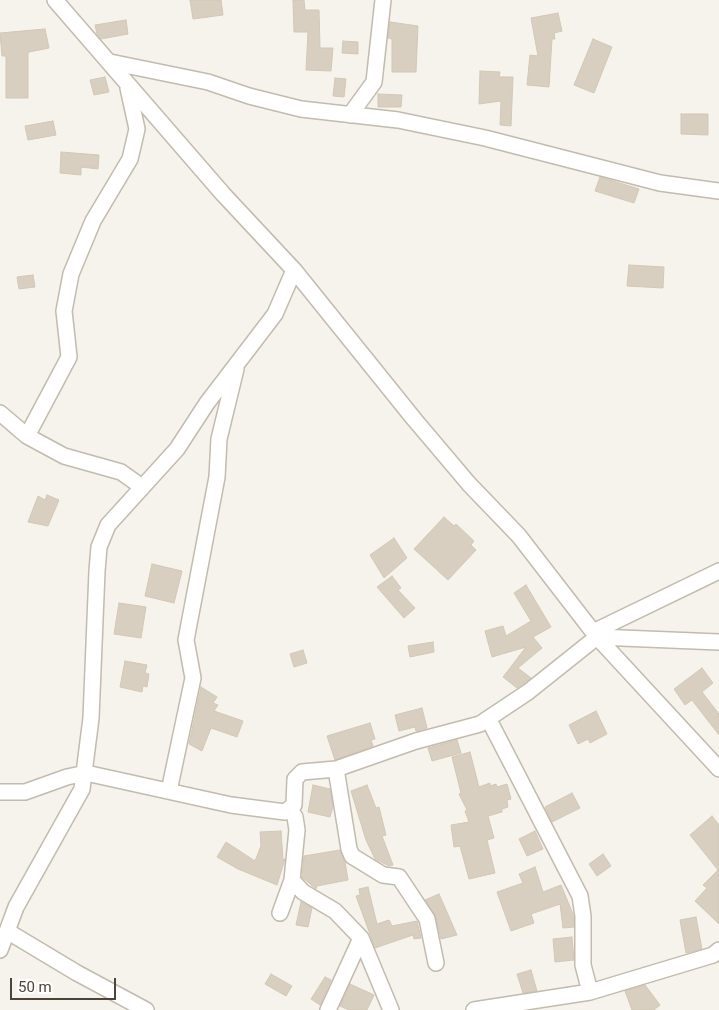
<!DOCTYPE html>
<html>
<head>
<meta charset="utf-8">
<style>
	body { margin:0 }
	#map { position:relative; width:719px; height:1010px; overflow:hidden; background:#f6f3ec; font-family:Roboto,sans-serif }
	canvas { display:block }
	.scale { position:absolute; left:10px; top:978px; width:106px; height:22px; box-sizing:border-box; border:2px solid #4b4439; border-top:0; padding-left:6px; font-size:15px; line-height:18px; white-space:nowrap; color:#4b4439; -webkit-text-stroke:4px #fff; paint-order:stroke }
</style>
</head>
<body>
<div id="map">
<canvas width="719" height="1010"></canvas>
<div class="scale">50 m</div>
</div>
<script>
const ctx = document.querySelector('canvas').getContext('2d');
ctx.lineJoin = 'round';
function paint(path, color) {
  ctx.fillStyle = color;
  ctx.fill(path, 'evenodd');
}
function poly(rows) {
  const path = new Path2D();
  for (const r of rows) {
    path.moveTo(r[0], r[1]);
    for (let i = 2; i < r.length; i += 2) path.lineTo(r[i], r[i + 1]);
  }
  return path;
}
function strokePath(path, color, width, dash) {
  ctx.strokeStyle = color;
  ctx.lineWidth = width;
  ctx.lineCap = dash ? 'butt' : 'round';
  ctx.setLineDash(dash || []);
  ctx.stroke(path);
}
const building = poly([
	[190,0,221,0,223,15,193,19,190,0],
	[293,0,304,0,305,10,319,10,320,48,333,48,331,71,306,70,308,32,294,32,293,0],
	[558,13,562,31,554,33,555,39,552,39,549,87,527,85,530,55,538,56,531,18,558,13],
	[126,20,128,34,101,39,97,34,95,25,126,20],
	[390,22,418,26,416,72,392,72,392,39,388,38,390,22],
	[45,29,49,48,29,52,28,54,28,98,6,98,6,56,2,56,0,33,45,29],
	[593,39,612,47,594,93,574,85,593,39],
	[343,41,358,42,358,54,342,53,343,41],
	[480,71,500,72,499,77,513,77,511,126,500,125,501,101,479,104,480,71],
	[105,77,109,92,94,95,90,80,105,77],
	[335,78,346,79,344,97,333,96,335,78],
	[378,94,402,95,401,107,378,107,378,94],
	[681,114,708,114,708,135,681,134,681,114],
	[53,121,56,135,28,140,25,126,53,121],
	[61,152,99,155,98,169,81,167,81,175,60,173,61,152],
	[600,177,639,189,634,203,595,191,600,177],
	[629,265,664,267,663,288,627,286,629,265],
	[33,275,35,287,19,289,17,277,33,275],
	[47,495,59,500,48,526,28,522,38,496,45,500,47,495],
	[444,517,454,526,456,524,474,541,471,545,476,550,448,580,414,549,444,517],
	[394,538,407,558,384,578,370,555,394,538],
	[152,564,182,571,174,603,145,596,152,564],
	[392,576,401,588,398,590,415,608,404,618,377,587,392,576],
	[526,585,551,627,533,637,542,648,518,668,531,678,517,688,503,677,526,647,492,657,485,631,503,626,506,636,531,621,514,593,526,585],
	[119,603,146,607,141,638,114,634,119,603],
	[433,642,434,652,410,657,408,646,433,642],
	[303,650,307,663,294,667,290,654,303,650],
	[125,661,147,665,145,673,149,674,147,687,143,686,142,692,120,687,125,661],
	[702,668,713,683,702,692,719,714,719,735,692,700,685,705,674,689,702,668],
	[201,687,217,697,213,703,218,705,214,711,243,721,237,737,211,728,202,751,189,744,201,687],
	[422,708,427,728,416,731,415,727,399,731,395,715,422,708],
	[596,711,607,734,590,743,588,739,578,744,569,725,596,711],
	[370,723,375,739,371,740,373,746,335,760,327,736,370,723],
	[457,740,461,753,432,761,428,748,457,740],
	[470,752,479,787,490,783,490,786,496,784,497,787,507,784,511,799,507,800,508,807,502,809,502,812,488,816,494,838,487,840,495,873,469,879,460,846,454,847,451,825,469,822,465,811,467,810,459,794,461,793,452,757,470,752],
	[313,785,330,789,333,806,330,817,308,812,313,785],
	[367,785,376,808,379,807,386,835,382,836,393,865,389,866,375,859,366,840,351,791,367,785],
	[572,793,580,808,552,822,545,807,572,793],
	[712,816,719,825,719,924,695,901,707,888,703,885,718,870,690,835,712,816],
	[281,831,283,860,285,859,277,885,238,869,217,857,226,842,255,861,261,846,260,832,281,831],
	[535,831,543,849,527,856,519,839,535,831],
	[340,850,345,862,348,880,317,886,316,889,302,877,304,856,340,850],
	[603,854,611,866,597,876,589,864,603,854],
	[535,867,543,892,561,885,573,914,574,927,563,928,560,904,531,914,534,923,511,931,497,892,523,883,519,874,535,867],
	[368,887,377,924,389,920,392,926,417,921,421,938,414,939,413,935,375,948,356,896,360,895,359,889,368,887],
	[439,894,457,935,441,939,436,917,425,900,439,894],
	[301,902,312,908,308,927,296,925,301,902],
	[696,917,702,949,686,953,680,920,696,917],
	[572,937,574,960,555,962,553,939,572,937],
	[531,970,537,991,523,993,517,974,531,970],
	[271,974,292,986,286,996,265,984,271,974],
	[325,977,331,980,320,1005,311,999,325,977],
	[350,984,374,995,367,1010,349,1010,340,1006,350,984],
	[645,985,660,1005,654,1010,632,1010,625,991,645,985]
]);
const street = poly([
	[55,0,223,194,294,270,414,419,469,484,519,536,597,637,719,769],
	[110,62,208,82,249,96,301,109,398,120,485,138,660,183,719,191],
	[350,115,374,82,383,0],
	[0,413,27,436,64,456,121,472,142,487],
	[27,436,69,357,64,311,71,274,93,221,130,159,137,129,128,88],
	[593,632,719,571],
	[489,720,580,896,583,916,583,965,590,992],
	[336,769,349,849,352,856,383,875,399,877,427,919,436,963],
	[169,791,193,678,186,640,217,477,219,439,236,369],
	[0,792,25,792,67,777,86,773,231,805,285,812,294,805,295,779,302,772,336,769,416,741,480,724,528,692,597,637,719,642],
	[292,880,303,892,335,911,361,938,391,1010],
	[280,913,292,880,297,830,295,817,290,809],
	[7,931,77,973,146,1010],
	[0,950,16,907,82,789,91,718,97,571,99,547,108,525,177,449,207,403,275,314,294,270],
	[328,1010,361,938],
	[474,1010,590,992,713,955,719,950]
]);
paint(building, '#d8cfc1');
strokePath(building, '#d3c7b4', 1);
strokePath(street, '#c2bbae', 18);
strokePath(street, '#fff', 15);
</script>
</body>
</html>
